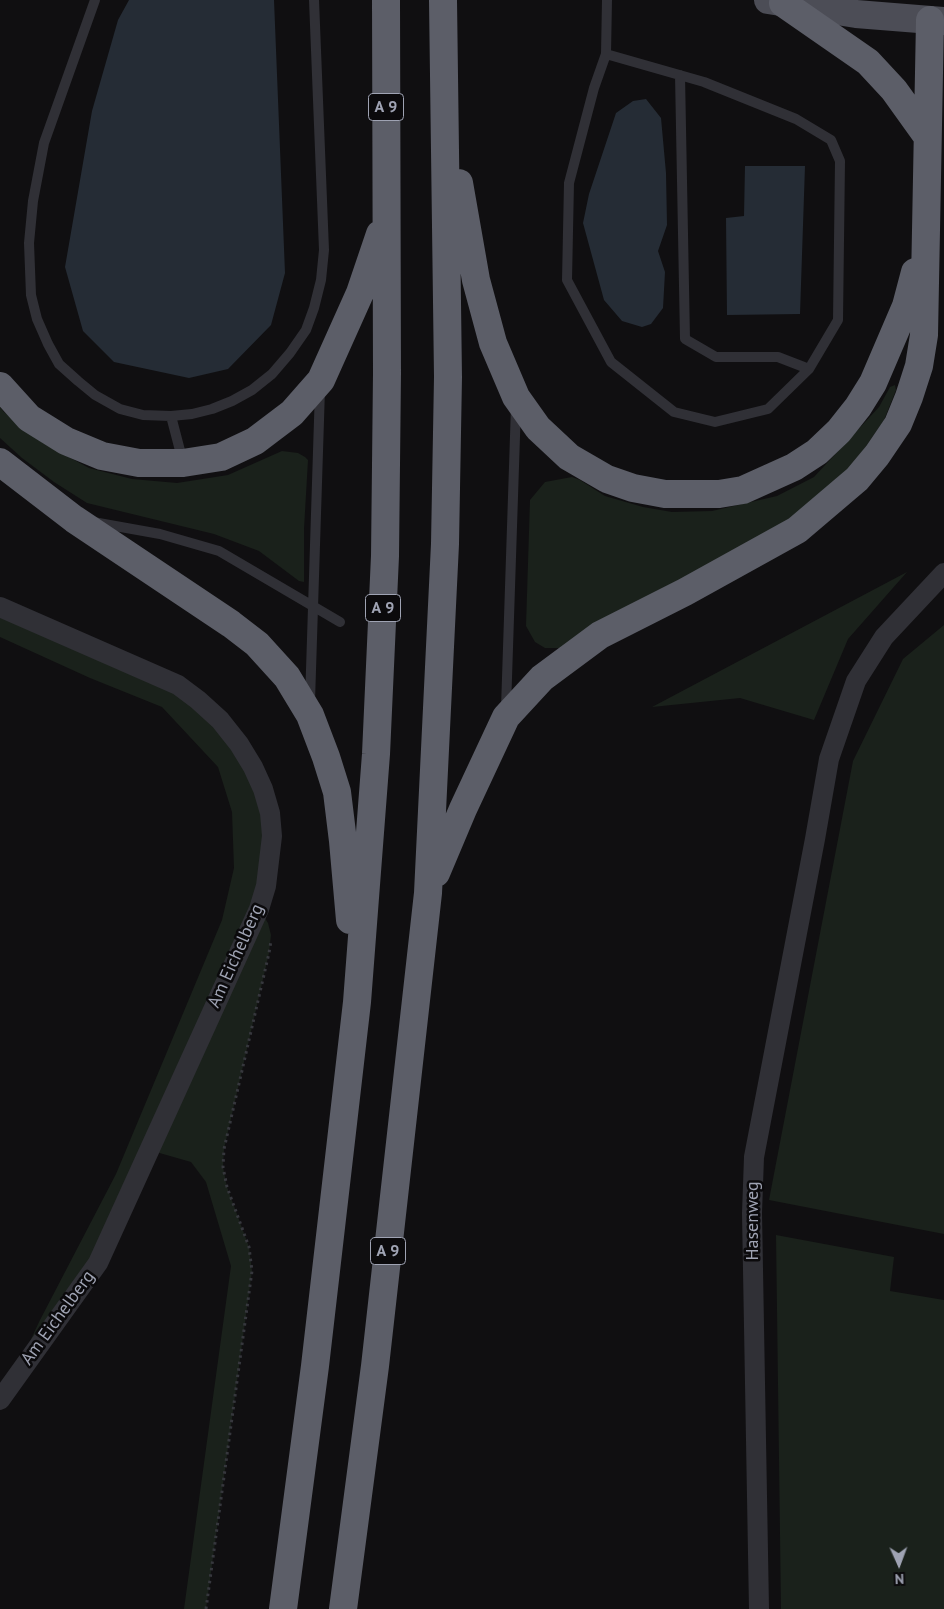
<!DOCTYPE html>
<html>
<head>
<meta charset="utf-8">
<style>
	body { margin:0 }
	#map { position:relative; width:944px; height:1609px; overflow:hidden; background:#100f11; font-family:"PT Sans",sans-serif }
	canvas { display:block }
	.north { position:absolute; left:874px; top:1539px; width:50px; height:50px; -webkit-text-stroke:4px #0b0a0c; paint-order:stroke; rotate:178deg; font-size:14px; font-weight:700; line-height:20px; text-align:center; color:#9fa3b3 }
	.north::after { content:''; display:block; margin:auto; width:18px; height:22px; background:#9fa3b3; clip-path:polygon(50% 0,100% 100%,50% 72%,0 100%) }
</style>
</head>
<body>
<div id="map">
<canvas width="944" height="1609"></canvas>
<div class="north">N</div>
</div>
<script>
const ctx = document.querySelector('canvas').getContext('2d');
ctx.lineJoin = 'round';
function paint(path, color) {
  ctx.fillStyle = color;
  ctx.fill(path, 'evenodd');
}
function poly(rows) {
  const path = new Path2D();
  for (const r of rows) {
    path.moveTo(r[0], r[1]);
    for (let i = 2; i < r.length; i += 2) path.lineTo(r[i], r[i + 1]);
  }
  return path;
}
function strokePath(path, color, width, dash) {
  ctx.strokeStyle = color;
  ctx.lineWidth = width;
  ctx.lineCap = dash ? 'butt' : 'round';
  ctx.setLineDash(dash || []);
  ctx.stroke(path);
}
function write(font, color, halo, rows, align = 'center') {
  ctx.font = font + ' "PT Sans",sans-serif';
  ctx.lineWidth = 5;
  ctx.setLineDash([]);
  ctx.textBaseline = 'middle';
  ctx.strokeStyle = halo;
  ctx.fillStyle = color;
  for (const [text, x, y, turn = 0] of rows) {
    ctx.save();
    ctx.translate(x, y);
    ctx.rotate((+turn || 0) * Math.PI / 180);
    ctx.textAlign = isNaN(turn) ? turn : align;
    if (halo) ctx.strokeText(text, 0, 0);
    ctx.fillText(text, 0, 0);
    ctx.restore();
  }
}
const green = poly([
	[895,385,896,390,884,420,849,471,805,509,743,548,562,648,545,648,535,642,526,626,530,500,545,482,572,477,580,480,605,496,643,507,672,512,712,511,777,496,814,477,879,407,890,387],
	[0,407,4,412,43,443,89,468,132,479,177,483,228,475,282,451,298,453,305,457,308,460,304,529,304,582,299,581,259,551,214,534,87,503,54,482,22,458,0,438],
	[907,572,848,639,814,720,740,698,652,707],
	[0,607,143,669,220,720,270,813,259,909,268,923,271,935,269,953,224,1149,223,1167,227,1187,249,1247,252,1271,206,1609,184,1609,231,1266,206,1182,191,1162,149,1150,98,1263,9,1386,40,1320,116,1174,222,920,234,868,232,812,218,767,162,707,90,678,0,637],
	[944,625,944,1234,769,1200,853,761,903,659],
	[776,1235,894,1257,890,1291,944,1300,944,1609,781,1609]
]);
const water = poly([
	[129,0,274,0,285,273,271,325,228,369,189,378,114,362,83,331,65,267,92,111,118,20],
	[646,99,661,118,666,173,667,225,658,251,665,272,663,308,651,324,642,327,622,321,604,300,583,223,589,194,616,113,633,101],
	[745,166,805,166,800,314,727,315,726,218,744,216]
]);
const path = poly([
	[206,1609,252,1271,249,1247,227,1187,223,1167,224,1149,269,953,271,941]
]);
const lane = poly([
	[95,0,44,143,33,201,29,243,31,295,37,319,48,344,59,364,78,381,95,395,120,409,143,415,171,416,192,414,212,409,232,401,252,390,272,374,290,353,306,330,314,308,321,280,324,250,314,0],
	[606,54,704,82,796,119,831,140,840,161,838,320,809,369,768,409,715,422,674,412,611,362,567,280,569,183,594,88,606,54,607,0],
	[680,75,685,339,716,357,778,357,809,369],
	[171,416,183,462],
	[93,522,160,534,219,551,340,622],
	[310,701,320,389],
	[506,708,516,406]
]);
const street = poly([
	[0,607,178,685,198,700,220,720,239,744,253,767,263,789,270,813,272,836,266,886,259,909,98,1263,0,1400],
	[759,1609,752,1213,754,1157,815,839,829,759,856,681,884,637,944,573]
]);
const primary = poly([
	[768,0,856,14,944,21]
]);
const highway = poly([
	[783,3,868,62,894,90,927,136],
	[459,183,476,280,493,343,516,397,538,428,569,457,607,479,633,488,665,494,719,494,743,490,794,467,817,452,839,431,858,407,873,383,906,306,915,272],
	[0,386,29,418,66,441,102,456,139,463,183,463,221,457,255,441,292,413,321,380,360,293,380,234],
	[0,462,74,519,231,624,257,644,287,677,310,715,326,757,337,792,343,841,350,920],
	[436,873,463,809,506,717,542,678,600,635,685,592,797,530,857,479,877,455,898,424,909,397,919,366,924,335,930,20],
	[283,1609,315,1366,357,1002,376,754,385,556,387,373,386,0],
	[343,1609,375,1366,428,893,445,544,448,377,443,0]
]);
const shields = [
	[386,107,35],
	[383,608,35],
	[388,1251,35]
];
const shieldNames = [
	["A 9",386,107],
	["A 9",383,608],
	["A 9",388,1251]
];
const streetNames = [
	["Am Eichelberg",236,956,-66],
	["Hasenweg",753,1221,-90],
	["Am Eichelberg",58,1318,-54]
];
paint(green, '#1a211b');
paint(water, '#252c35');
strokePath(path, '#36373d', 3, [2.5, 4]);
strokePath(lane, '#303036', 10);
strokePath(street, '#303036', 20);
strokePath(primary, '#4c4d56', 28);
strokePath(highway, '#5c5e68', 28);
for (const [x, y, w] of shields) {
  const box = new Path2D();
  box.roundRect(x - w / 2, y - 13.5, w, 27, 4);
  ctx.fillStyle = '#0b0a0c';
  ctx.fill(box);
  strokePath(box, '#9fa3b3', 1);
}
write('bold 16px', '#9fa3b3', null, shieldNames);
write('18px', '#9fa3b3', '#0b0a0c', streetNames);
</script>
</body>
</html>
